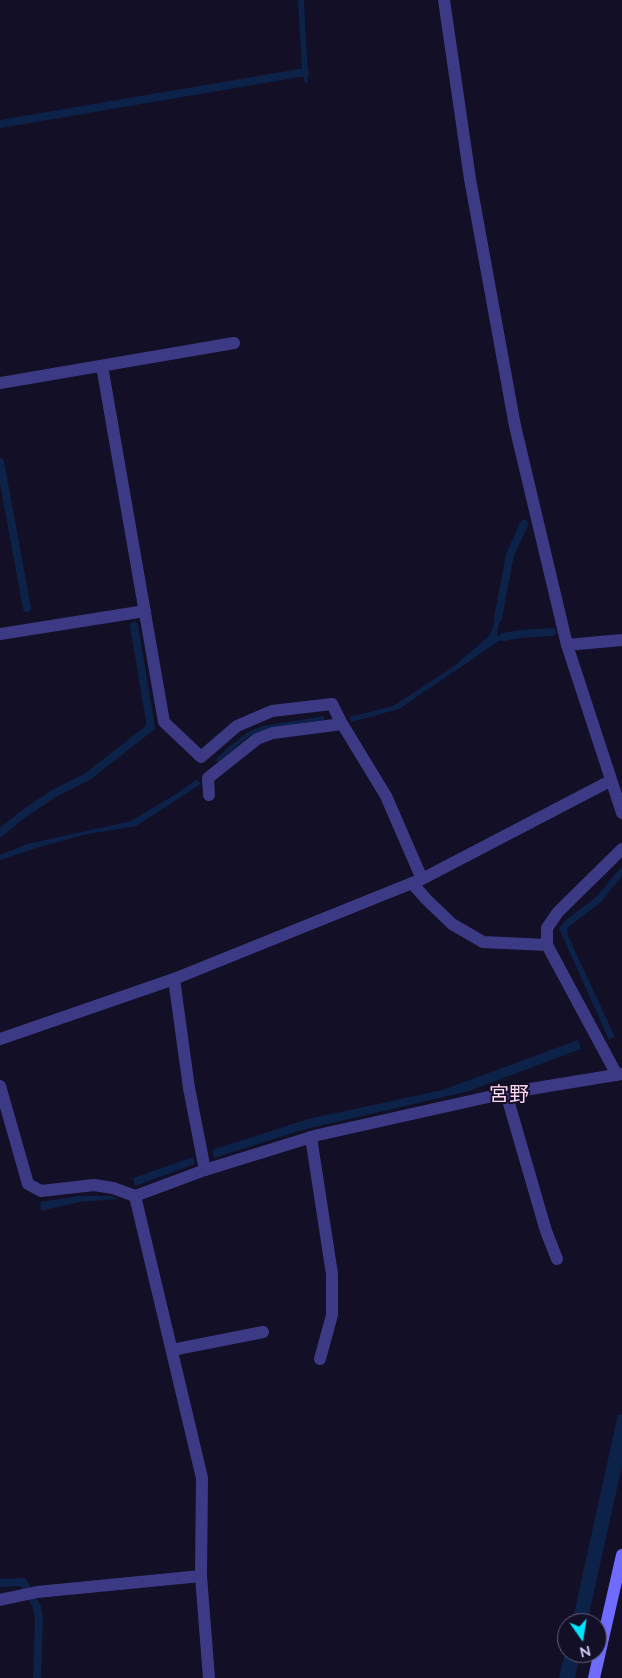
<!DOCTYPE html>
<html>
<head>
<meta charset="utf-8">
<style>
	body { margin:0 }
	#map { position:relative; width:622px; height:1678px; overflow:hidden; background:#130f26; font-family:Lato,sans-serif }
	canvas { display:block }
	.north { position:absolute; left:557px; top:1613px; width:50px; height:50px; box-sizing:border-box; background:#130f26; border:1px solid #625e7d; border-radius:50%; rotate:167deg; font-size:14px; font-weight:700; line-height:20px; text-align:center; color:#d9d4ff }
	.north::after { content:''; display:block; margin:auto; width:18px; height:22px; background:#00e5ff; clip-path:polygon(50% 0,100% 100%,50% 72%,0 100%) }
</style>
</head>
<body>
<div id="map">
<canvas width="622" height="1678"></canvas>
<div class="north">N</div>
</div>
<script>
const ctx = document.querySelector('canvas').getContext('2d');
ctx.lineJoin = 'round';
function paint(path, color) {
  ctx.fillStyle = color;
  ctx.fill(path, 'evenodd');
}
function poly(rows) {
  const path = new Path2D();
  for (const r of rows) {
    path.moveTo(r[0], r[1]);
    for (let i = 2; i < r.length; i += 2) path.lineTo(r[i], r[i + 1]);
  }
  return path;
}
function strokePath(path, color, width, dash) {
  ctx.strokeStyle = color;
  ctx.lineWidth = width;
  ctx.lineCap = dash ? 'butt' : 'round';
  ctx.setLineDash(dash || []);
  ctx.stroke(path);
}
function write(font, color, halo, rows, align = 'center') {
  ctx.font = font + ' Lato,"Noto Sans JP",sans-serif';
  ctx.lineWidth = 4;
  ctx.setLineDash([]);
  ctx.textBaseline = 'middle';
  ctx.strokeStyle = halo;
  ctx.fillStyle = color;
  for (const [text, x, y, turn = 0] of rows) {
    ctx.save();
    ctx.translate(x, y);
    ctx.rotate((+turn || 0) * Math.PI / 180);
    ctx.textAlign = isNaN(turn) ? turn : align;
    if (halo) ctx.strokeText(text, 0, 0);
    ctx.fillText(text, 0, 0);
    ctx.restore();
  }
}
const water = poly([
	[298,0,304,0,308,77,307,83,305,83,302,69],
	[498,610,501,610,497,636,515,633,513,638,499,641,399,709,351,722,350,717,393,706,453,667,488,637,492,630],
	[324,716,324,720,282,726,260,732,249,736,218,762,216,759,230,746,248,732,263,726],
	[196,780,199,781,201,784,136,826,83,835,40,847,0,860,0,855,27,844,131,821,176,794],
	[622,866,622,876,601,902,567,928,568,936,615,1037,609,1040,559,928,566,920,597,896],
	[578,1040,581,1049,469,1091,302,1130,214,1158,212,1150,308,1119,442,1090],
	[193,1157,195,1164,135,1186,133,1178],
	[78,1196,112,1196,118,1199,79,1202,41,1211,40,1202],
	[618,1414,622,1415,622,1466,587,1623,572,1623],
	[567,1643,567,1653,580,1653,575,1678,559,1678]
]);
const stream = poly([
	[0,124,305,72],
	[0,462,27,608],
	[498,618,510,555,524,524],
	[504,637,519,634,552,632],
	[0,833,22,815,53,794,87,777,151,727,134,626],
	[0,1583,23,1582,37,1607,39,1619,37,1678]
]);
const lane = poly([
	[209,795,208,778,257,739,273,733,342,724],
	[412,883,426,899,452,924,483,942,547,945,547,928,558,912,622,849],
	[174,979,189,1088,205,1170],
	[506,1093,546,1231,557,1259],
	[311,1137,332,1274,332,1315,320,1359]
]);
const street = poly([
	[444,0,470,179,515,426,567,645,622,813],
	[102,366,164,722,201,757,237,726,272,711,332,704,341,722,386,796,422,879],
	[0,383,234,343],
	[0,634,145,611],
	[567,645,622,640],
	[547,945,617,1075],
	[0,1039,174,979,422,879,610,781],
	[0,1086,28,1184,41,1191,94,1185,113,1188,135,1196,205,1170,318,1135,506,1093,622,1074],
	[135,1196,202,1478,201,1576,209,1678],
	[172,1350,263,1332],
	[0,1600,37,1592,201,1576]
]);
const secondary = poly([
	[594,1678,622,1555]
]);
const quarterNames = [
	["宮野",509,1095]
];
paint(water, '#0c2248');
strokePath(stream, '#0c2248', 8);
strokePath(lane, '#3d3a85', 12);
strokePath(street, '#3d3a85', 12);
strokePath(secondary, '#6f6bff', 12);
write('20px', '#ffd6f0', '#130f26', quarterNames);
</script>
</body>
</html>
